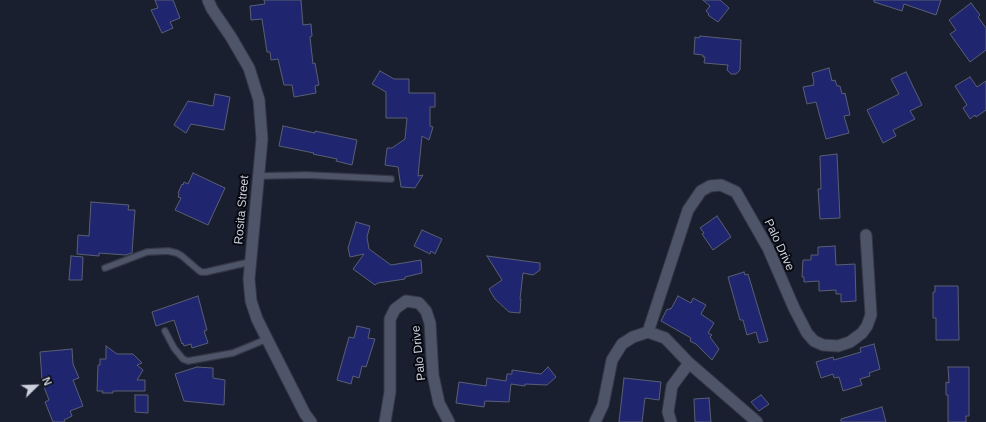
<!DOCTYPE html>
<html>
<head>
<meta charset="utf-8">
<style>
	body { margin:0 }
	#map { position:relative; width:986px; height:422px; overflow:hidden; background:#1a1f30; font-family:Arial,sans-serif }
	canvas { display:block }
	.north { position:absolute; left:16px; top:366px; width:40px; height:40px; -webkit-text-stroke:3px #070910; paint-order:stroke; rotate:67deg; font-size:11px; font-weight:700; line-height:16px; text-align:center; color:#cdd1dd }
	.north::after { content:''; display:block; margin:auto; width:14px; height:18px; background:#cdd1dd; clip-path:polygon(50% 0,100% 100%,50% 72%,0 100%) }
</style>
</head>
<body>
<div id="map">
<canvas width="986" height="422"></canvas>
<div class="north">N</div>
</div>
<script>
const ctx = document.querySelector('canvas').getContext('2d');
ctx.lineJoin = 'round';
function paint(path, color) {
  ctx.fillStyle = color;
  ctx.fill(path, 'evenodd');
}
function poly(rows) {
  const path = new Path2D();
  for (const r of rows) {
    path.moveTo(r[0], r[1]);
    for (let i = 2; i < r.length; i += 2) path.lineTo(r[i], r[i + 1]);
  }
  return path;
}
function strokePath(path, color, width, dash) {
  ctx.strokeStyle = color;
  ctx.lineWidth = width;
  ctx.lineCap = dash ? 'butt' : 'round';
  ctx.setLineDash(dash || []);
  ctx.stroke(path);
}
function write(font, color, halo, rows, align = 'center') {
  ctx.font = font + ' Arial,sans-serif';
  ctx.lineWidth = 4;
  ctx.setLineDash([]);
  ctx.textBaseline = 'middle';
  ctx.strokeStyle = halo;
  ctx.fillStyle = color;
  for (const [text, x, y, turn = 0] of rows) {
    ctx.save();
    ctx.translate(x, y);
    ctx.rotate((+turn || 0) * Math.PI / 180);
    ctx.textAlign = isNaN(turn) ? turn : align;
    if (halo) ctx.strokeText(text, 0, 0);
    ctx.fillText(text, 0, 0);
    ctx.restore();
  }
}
const building = poly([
	[155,0,173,0,180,18,170,22,173,28,162,33,151,10,158,8,155,0],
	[264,0,301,0,303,25,311,24,312,36,310,37,313,64,315,63,319,85,315,86,316,93,294,97,292,85,284,85,278,59,271,60,270,52,267,52,262,19,251,20,250,6,265,4,264,0],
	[703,0,720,0,729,8,718,22,708,15,709,14,706,11,710,6,703,0],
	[874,0,941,0,936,15,904,4,902,11,874,2,874,0],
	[971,3,980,15,978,17,986,28,986,50,970,62,950,34,956,30,949,20,971,3],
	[700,36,741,40,740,70,736,74,731,74,727,70,728,65,704,63,705,57,703,57,703,55,694,54,695,37,699,38,700,36],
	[829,68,832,81,835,80,837,86,840,86,842,94,845,93,850,115,844,116,849,133,826,139,816,102,807,104,803,87,814,85,813,83,814,82,812,73,829,68],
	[380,71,394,79,409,79,409,93,435,93,435,107,430,107,430,126,433,127,429,140,422,136,418,176,423,175,415,188,401,187,398,167,385,165,387,148,392,148,405,139,407,118,386,118,386,92,372,84,380,71],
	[906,72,922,105,910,111,915,119,893,130,896,136,883,143,867,110,899,94,891,79,906,72],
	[970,77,977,87,986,81,986,110,976,117,975,115,970,119,963,108,967,105,955,86,970,77],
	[215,94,230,97,224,130,191,124,186,133,174,125,188,101,213,106,215,94],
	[283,126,315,133,315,131,357,140,352,165,336,161,337,159,313,154,314,153,279,146,283,126],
	[837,154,840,218,820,219,818,189,821,189,820,156,837,154],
	[193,173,225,188,208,225,175,210,181,198,178,197,179,194,178,193,182,184,183,185,184,182,188,184,193,173],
	[91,202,129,205,128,210,135,210,132,253,126,255,99,253,99,256,77,254,78,235,89,236,91,202],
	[717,216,731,237,713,250,702,234,704,233,700,228,717,216],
	[356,222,370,226,367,237,369,249,391,265,421,260,422,273,405,277,405,279,378,283,375,285,353,269,364,254,350,257,348,248,356,222],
	[422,230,442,239,435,254,431,251,430,254,414,246,422,230],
	[835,246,836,265,855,264,856,301,841,302,841,294,836,294,836,290,819,291,819,281,804,282,804,277,802,277,803,260,811,260,811,255,818,255,818,247,835,246],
	[71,256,83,257,82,280,69,280,71,256],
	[487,256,540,263,540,270,533,275,523,273,520,299,521,299,520,313,509,312,495,299,489,289,502,280,487,256],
	[744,272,745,275,748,274,768,341,759,343,756,332,747,335,743,320,740,320,728,277,744,272],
	[935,286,958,286,959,340,936,340,936,318,933,318,933,292,935,292,935,286],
	[198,296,207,330,204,331,208,343,192,348,191,344,184,346,183,343,182,344,174,320,156,326,152,312,198,296],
	[678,296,691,303,693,298,706,305,701,314,714,323,708,333,712,335,710,337,719,349,712,360,696,344,690,341,691,338,661,321,667,309,669,310,670,308,671,309,678,296],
	[357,326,370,329,368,338,375,339,366,367,362,366,359,378,353,376,351,384,337,380,349,337,354,338,357,326],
	[874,344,880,369,869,373,870,376,860,379,862,385,843,391,839,377,834,378,833,374,821,378,816,362,833,357,834,360,861,352,860,348,874,344],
	[106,346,117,354,133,354,142,363,137,365,143,370,137,380,145,380,145,391,113,391,113,393,102,393,103,391,97,391,98,365,100,365,100,359,106,359,106,346],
	[72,349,73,364,79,378,73,380,83,406,70,411,72,416,64,420,65,422,53,422,45,402,49,400,41,379,42,379,40,352,72,349],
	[197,367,213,368,213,378,225,380,224,405,184,401,175,374,197,367],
	[548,367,556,377,547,385,525,384,525,386,511,384,509,402,485,401,484,407,456,403,459,382,486,386,487,378,506,381,507,374,512,374,512,370,541,374,548,367],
	[948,367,969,367,969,416,966,416,966,422,948,422,948,395,946,395,946,382,949,383,948,367],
	[624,378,661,382,659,400,645,398,642,422,619,422,624,378],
	[135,395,148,395,148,413,135,412,135,395],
	[761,395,769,404,759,411,751,402,761,395],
	[709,398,711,422,695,422,694,399,709,398],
	[882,407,886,422,841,422,841,419,882,407]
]);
const lane = poly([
	[258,176,307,175,391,179],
	[105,268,147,252,168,251,177,253,182,256,197,269,201,272,206,272,250,262],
	[165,331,174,348,183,359,188,361,233,353,267,339]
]);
const street = poly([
	[208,0,212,9,231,37,249,68,259,100,262,139,249,279,251,301,257,319,267,339,305,414,311,422],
	[648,332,688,210,701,191,710,186,721,185,736,192,768,248,794,308,807,333,814,341,823,345,838,346,850,342,862,333,867,326,871,315,866,235],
	[385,422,390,392,390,319,395,309,406,301,419,303,426,311,430,323,433,375,439,403,449,422],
	[595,422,603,405,612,360,622,344,633,337,648,332,665,338,689,363,757,422],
	[671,422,668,412,672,386,689,363]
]);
const streetNames = [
	["Rosita Street",242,210,-85],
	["Palo Drive",779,245,65],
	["Palo Drive",419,353,-96]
];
paint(building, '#1f266f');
strokePath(building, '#595f73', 1);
strokePath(lane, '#363847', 8);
strokePath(street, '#363847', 13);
strokePath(lane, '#4f5569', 5.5);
strokePath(street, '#4f5569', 11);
write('12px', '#cdd1dd', '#070910', streetNames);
</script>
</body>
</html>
